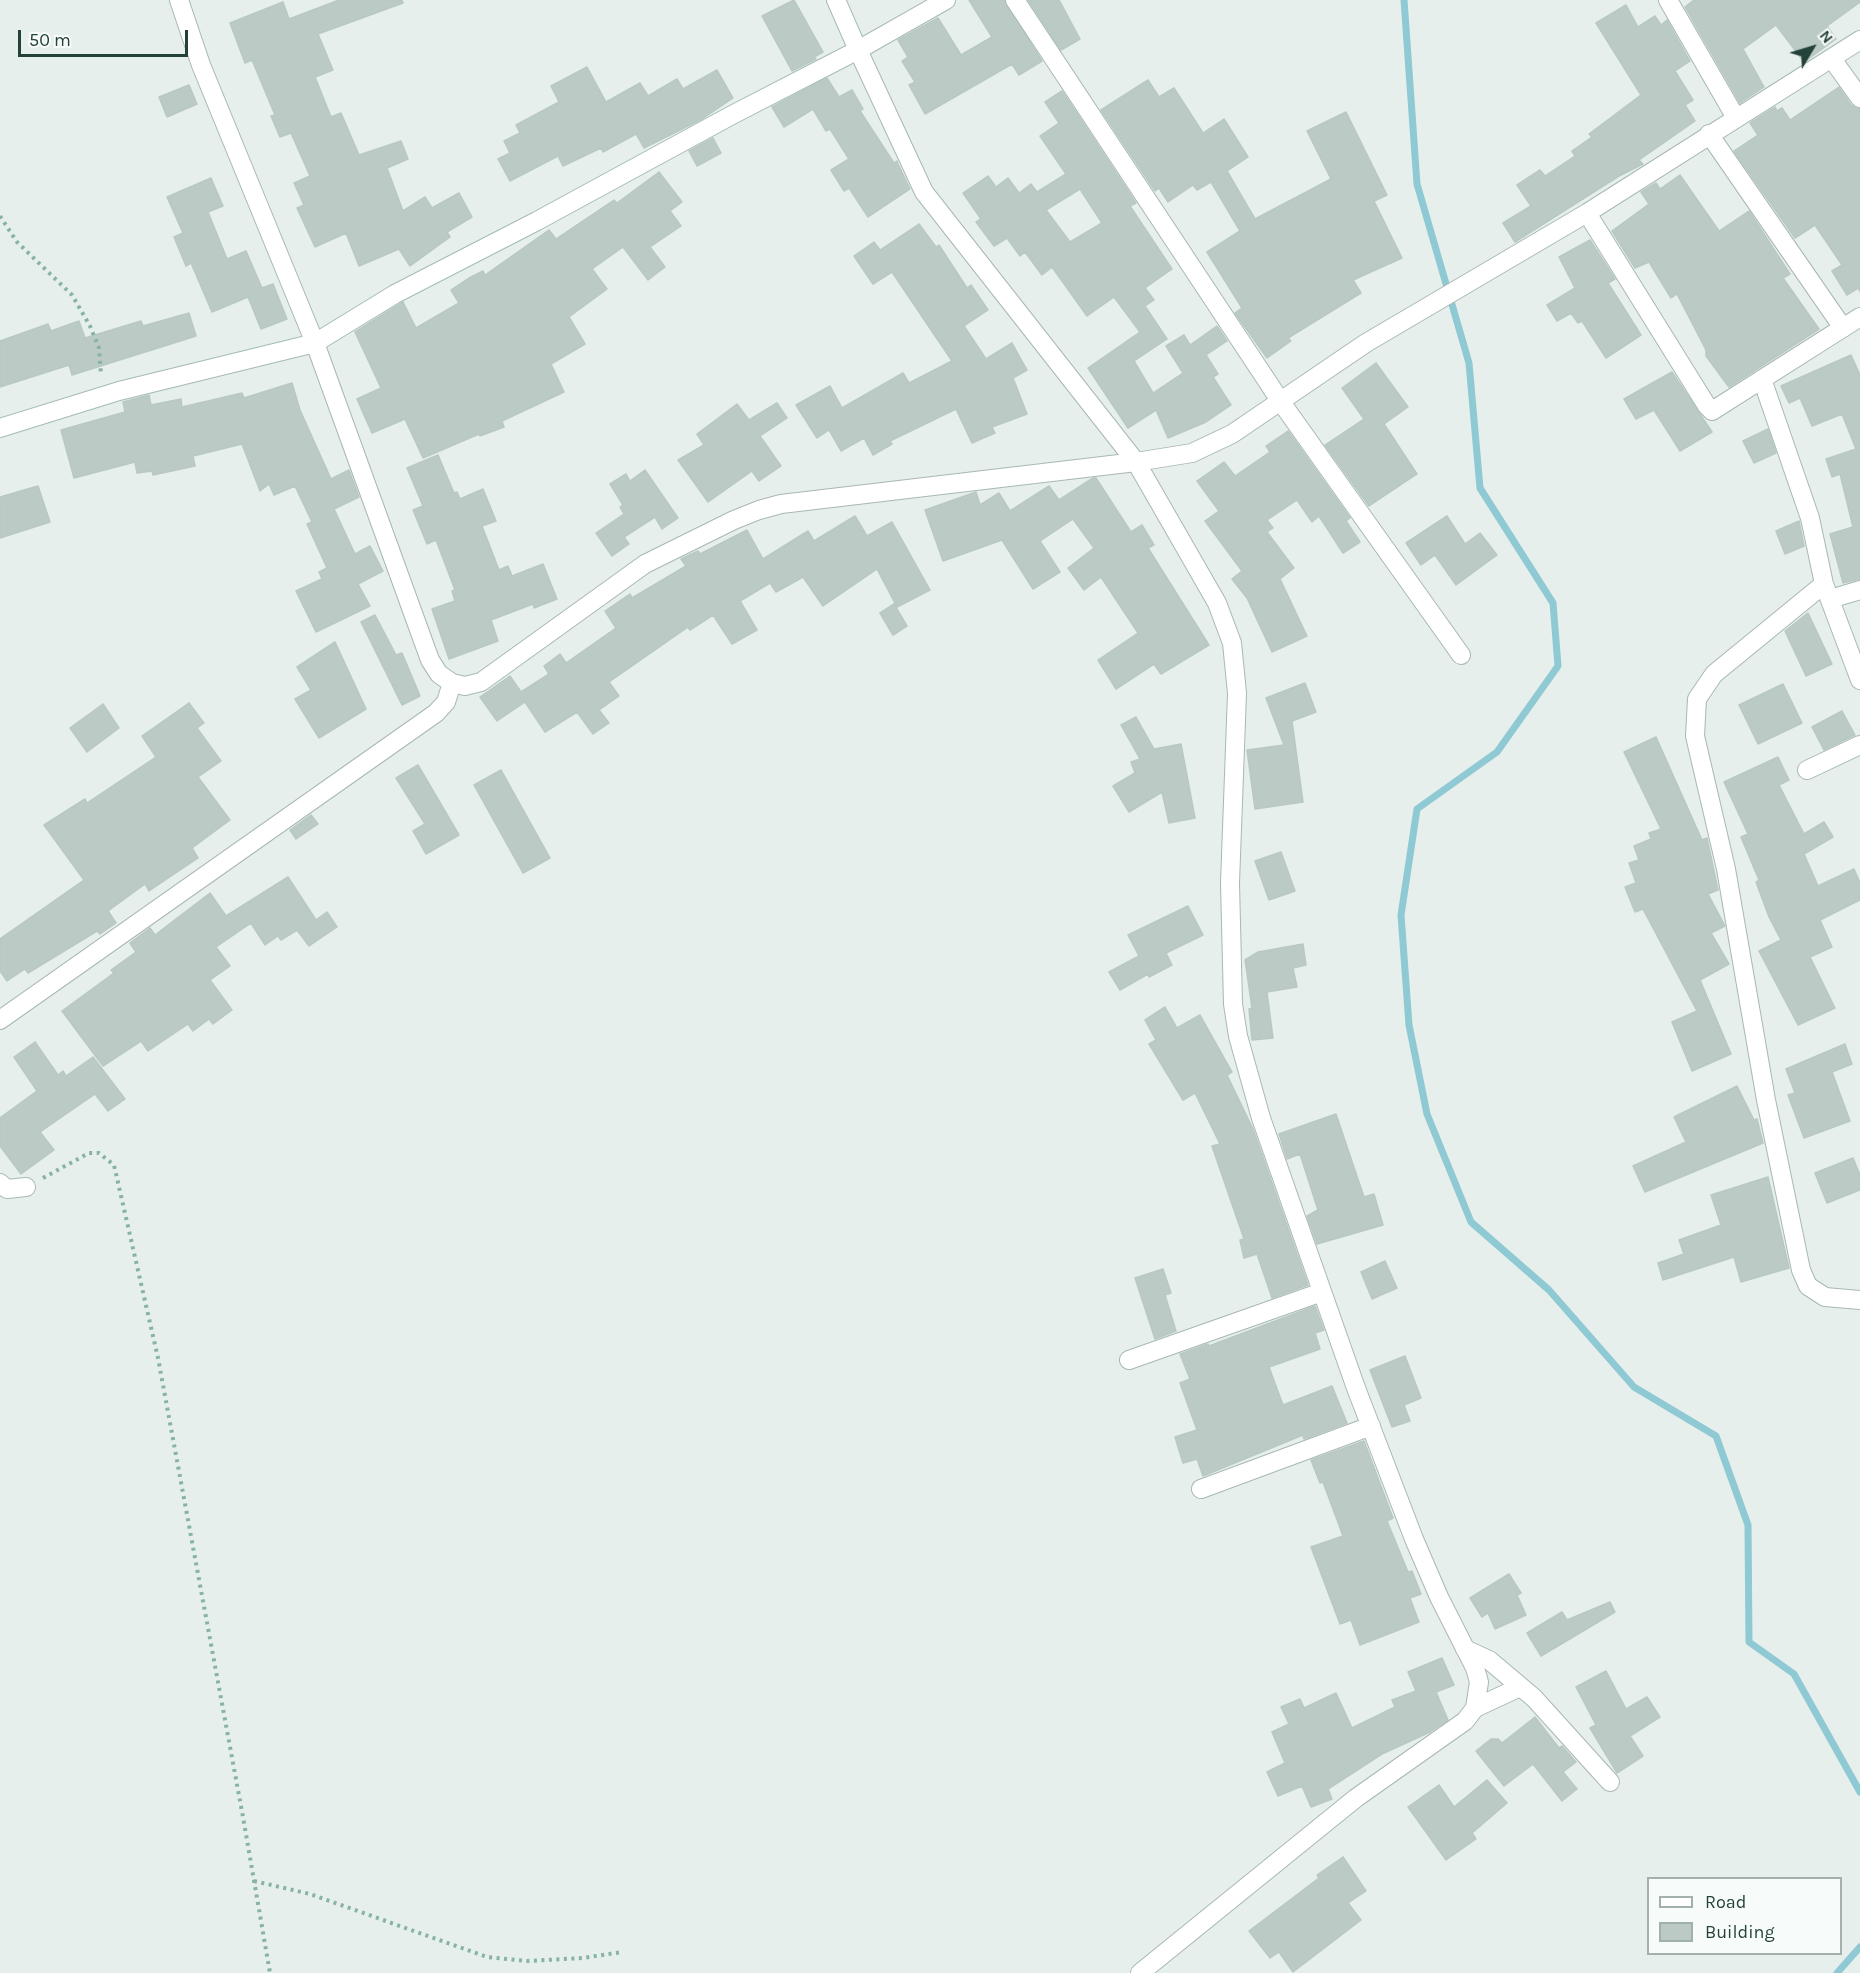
<!DOCTYPE html>
<html>
<head>
<meta charset="utf-8">
<style>
	body { margin:0 }
	#map { position:relative; width:1860px; height:1973px; overflow:hidden; background:#e6efeb; font-family:Karla,sans-serif }
	canvas { display:block }
	.legend { position:absolute; left:1647px; top:1877px; width:195px; height:78px; box-sizing:border-box; background:#f7fbf9; border:2px solid #a3b1ad; margin:0; padding:8px 10px; list-style:none; font-size:18px; color:#24423a }
	.legend li { display:flex; align-items:center; gap:12px; height:30px }
	.legend b { width:30px; border:2px solid #a3b1ad }
	.north { position:absolute; left:1782px; top:18px; width:60px; height:60px; -webkit-text-stroke:4px #f7fbf9; paint-order:stroke; rotate:52deg; font-size:16px; font-weight:700; line-height:24px; text-align:center; color:#24423a }
	.north::after { content:''; display:block; margin:auto; width:21px; height:27px; background:#24423a; clip-path:polygon(50% 0,100% 100%,50% 72%,0 100%) }
	.scale { position:absolute; left:18px; top:30px; width:170px; height:27px; box-sizing:border-box; border:3px solid #24423a; border-top:0; padding-left:8px; font-size:18px; line-height:21px; white-space:nowrap; color:#24423a; -webkit-text-stroke:4px #f7fbf9; paint-order:stroke }
</style>
</head>
<body>
<div id="map">
<canvas width="1860" height="1973"></canvas>
<ul class="legend">
<li><b style="height:8px;background:#fff"></b>Road</li>
<li><b style="height:16px;background:#bbcac4"></b>Building</li>
</ul>
<div class="north">N</div>
<div class="scale">50 m</div>
</div>
<script>
const ctx = document.querySelector('canvas').getContext('2d');
ctx.lineJoin = 'round';
function poly(rows) {
  const path = new Path2D();
  for (const r of rows) {
    path.moveTo(r[0], r[1]);
    for (let i = 2; i < r.length; i += 2) path.lineTo(r[i], r[i + 1]);
  }
  return path;
}
function strokePath(path, color, width, dash) {
  ctx.strokeStyle = color;
  ctx.lineWidth = width;
  ctx.lineCap = dash ? 'butt' : 'round';
  ctx.setLineDash(dash || []);
  ctx.stroke(path);
}
function paint(path, color) {
  ctx.fillStyle = color;
  ctx.fill(path, 'evenodd');
}
const stream = poly([
	[1404,0,1417,184,1469,363,1480,488,1553,603,1558,666,1497,752,1417,809,1401,915,1409,1025,1427,1114,1471,1222,1549,1290,1634,1387,1716,1436,1748,1525,1749,1642,1794,1674,1860,1792],
	[1837,1973,1860,1947]
]);
const building = poly([
	[339,0,402,0,403,3,318,34,333,70,315,77,331,117,341,113,359,155,401,141,408,159,387,168,403,211,425,197,432,208,459,193,472,217,447,232,450,237,410,266,399,249,359,266,346,233,315,247,297,208,304,205,294,183,310,176,291,133,280,137,271,116,275,115,252,60,245,63,230,23,283,2,289,19,339,0],
	[794,0,823,52,814,57,816,59,792,71,762,16,794,0],
	[969,0,1004,0,1042,61,1019,75,1012,64,925,114,909,85,915,82,902,61,908,57,898,40,938,18,961,55,992,37,969,0],
	[1028,0,1059,0,1080,39,1061,50,1028,0],
	[1694,0,1860,0,1860,2,1827,26,1836,39,1804,62,1776,25,1743,49,1764,87,1740,103,1685,7,1694,0],
	[1626,5,1638,27,1655,16,1661,25,1667,20,1690,61,1675,71,1693,100,1685,105,1695,121,1639,160,1643,164,1619,176,1515,242,1503,223,1531,206,1517,185,1540,170,1545,176,1575,156,1572,151,1592,137,1589,134,1641,95,1596,23,1626,5],
	[587,67,606,102,640,83,648,96,677,79,683,89,717,70,733,98,702,119,644,148,636,134,603,152,601,148,563,166,558,156,510,181,498,159,510,153,504,141,520,133,516,125,559,102,551,86,587,67],
	[827,78,839,97,852,90,863,109,860,111,894,163,897,161,898,164,910,189,868,217,849,188,844,191,831,170,849,159,830,129,826,131,813,109,784,127,772,107,827,78],
	[1148,80,1159,97,1174,88,1203,133,1224,119,1248,157,1227,171,1255,219,1331,179,1307,131,1346,112,1387,195,1374,201,1402,258,1353,280,1361,293,1288,338,1291,341,1267,358,1235,313,1242,308,1207,252,1240,231,1211,182,1197,190,1193,185,1168,202,1159,188,1155,191,1101,110,1148,80],
	[189,85,197,104,167,117,159,97,189,85],
	[1839,87,1851,105,1860,109,1860,291,1858,288,1847,295,1832,271,1842,265,1815,225,1795,238,1734,151,1758,135,1750,123,1775,107,1777,111,1782,108,1790,120,1839,87],
	[1062,91,1136,203,1130,206,1172,269,1145,288,1154,300,1145,306,1167,339,1134,361,1153,393,1183,373,1166,346,1184,335,1190,345,1217,326,1227,341,1206,355,1218,374,1213,377,1231,405,1206,422,1168,438,1156,410,1128,428,1088,368,1140,332,1114,297,1087,316,1052,267,1042,275,1025,252,1020,256,1007,238,994,246,976,222,981,219,963,193,988,176,996,187,1008,178,1019,193,1031,184,1037,192,1066,174,1040,136,1059,123,1045,102,1062,91],
	[1080,189,1102,223,1070,242,1046,210,1080,189],
	[713,138,721,153,697,166,689,151,713,138],
	[659,172,682,202,670,211,681,226,650,247,665,267,648,280,623,247,592,269,607,289,569,317,585,344,551,364,564,392,502,421,504,427,480,436,479,434,423,458,405,419,372,433,357,399,381,388,355,332,403,302,416,328,459,303,451,290,469,278,483,271,485,275,549,230,556,239,614,200,617,203,659,172],
	[1680,175,1719,231,1749,211,1790,274,1783,278,1819,329,1729,387,1706,356,1706,350,1677,294,1671,298,1649,262,1635,268,1612,231,1649,204,1641,192,1656,183,1660,189,1680,175],
	[211,178,223,206,208,212,227,259,246,251,262,288,273,284,287,319,261,329,248,297,212,312,191,263,186,266,174,237,183,233,167,197,211,178],
	[919,224,936,247,939,245,967,288,971,285,988,310,964,326,986,359,1012,343,1027,370,1013,378,1027,414,992,427,995,433,972,443,956,409,890,441,892,444,873,455,864,438,841,451,829,430,817,438,796,405,830,386,842,408,903,373,909,383,952,361,892,272,873,284,854,256,874,242,880,250,919,224],
	[1590,240,1615,279,1608,283,1641,335,1606,358,1582,321,1578,323,1571,313,1557,321,1547,305,1575,288,1559,257,1590,240],
	[189,313,196,336,72,375,69,365,0,387,0,341,48,324,51,331,79,321,85,338,141,321,143,326,189,313],
	[1851,355,1860,375,1860,579,1843,583,1830,534,1853,527,1840,474,1832,477,1826,459,1856,449,1842,414,1812,426,1800,398,1789,403,1781,386,1851,355],
	[1376,363,1408,407,1384,424,1417,474,1369,506,1325,445,1364,419,1342,388,1376,363],
	[1672,372,1712,432,1680,451,1654,410,1636,419,1624,399,1672,372],
	[292,383,300,410,331,479,349,470,359,497,334,509,355,554,370,546,383,571,358,584,370,606,316,632,296,591,322,579,319,572,327,568,307,524,312,522,295,486,274,495,269,484,260,491,242,444,193,456,195,466,153,475,152,471,137,473,135,462,74,478,61,430,125,412,123,402,149,395,151,405,181,399,182,407,242,393,244,398,292,383],
	[777,403,787,418,760,436,781,466,759,481,752,471,708,502,678,460,704,445,697,434,737,404,749,420,777,403],
	[1768,429,1776,453,1754,463,1743,441,1768,429],
	[1288,431,1350,518,1346,521,1360,542,1343,553,1319,516,1312,522,1297,500,1267,520,1273,528,1267,532,1294,568,1280,579,1307,636,1272,652,1247,598,1232,579,1242,571,1205,521,1219,511,1197,481,1224,462,1235,476,1270,452,1266,446,1288,431],
	[438,455,454,493,457,492,460,499,483,489,496,521,482,526,499,570,508,566,512,576,543,564,557,599,534,608,533,604,491,620,498,641,449,659,432,609,455,601,452,591,455,590,436,540,427,544,413,510,423,506,407,468,438,455],
	[645,470,678,518,662,529,655,517,624,537,629,544,612,556,596,533,624,514,620,507,623,505,610,484,626,474,630,481,645,470],
	[1093,478,1096,478,1131,532,1142,525,1154,545,1148,548,1209,645,1161,674,1154,664,1116,689,1098,660,1138,633,1101,577,1084,590,1068,568,1094,548,1073,519,1040,541,1060,572,1033,589,1002,540,943,561,925,510,976,492,980,505,999,493,1010,511,1049,486,1059,500,1093,478],
	[38,486,50,522,0,538,0,497,38,486],
	[855,516,867,536,892,522,930,590,897,607,877,569,823,606,803,577,776,592,770,583,740,601,757,630,732,644,713,615,690,630,688,627,609,682,619,696,599,710,609,723,593,734,577,712,545,732,525,702,497,721,480,697,510,676,521,692,549,674,544,666,560,654,566,663,616,628,605,611,630,594,632,598,686,566,681,559,698,551,700,554,747,530,763,559,808,531,814,541,855,516],
	[1447,516,1465,544,1480,533,1497,555,1456,585,1435,555,1421,565,1406,543,1447,516],
	[1799,521,1804,546,1785,554,1776,531,1799,521],
	[894,604,907,626,893,635,880,613,894,604],
	[1808,613,1832,664,1806,676,1785,631,1808,613],
	[375,615,396,655,402,653,420,696,402,705,361,622,375,615],
	[335,642,366,709,319,738,295,699,311,690,297,667,335,642],
	[1305,683,1316,712,1292,721,1303,802,1255,809,1247,750,1284,745,1266,698,1305,683],
	[1783,684,1802,723,1758,744,1739,705,1783,684],
	[189,703,204,723,197,728,221,761,198,777,230,820,192,848,198,858,149,891,145,884,108,911,116,923,100,934,97,931,28,973,25,969,7,981,0,971,0,939,84,880,44,825,85,799,87,803,156,757,142,736,189,703],
	[103,704,119,728,87,752,70,728,103,704],
	[1842,711,1855,735,1824,750,1812,727,1842,711],
	[1136,717,1154,749,1181,744,1195,818,1169,823,1162,792,1129,812,1113,786,1135,773,1131,762,1140,759,1121,725,1136,717],
	[1656,737,1702,840,1707,838,1718,890,1708,894,1725,926,1711,933,1729,964,1700,980,1731,1054,1692,1071,1672,1022,1697,1011,1643,909,1635,912,1625,887,1636,883,1629,863,1639,860,1634,846,1651,839,1649,833,1661,829,1624,752,1656,737],
	[1778,757,1789,780,1779,785,1804,834,1824,822,1833,837,1804,854,1818,886,1854,869,1860,883,1860,900,1820,920,1832,947,1810,957,1835,1008,1798,1025,1759,951,1781,940,1769,917,1756,882,1759,880,1741,837,1748,834,1724,782,1778,757],
	[418,765,459,835,426,854,413,831,425,824,396,778,418,765],
	[501,770,550,858,523,873,474,785,501,770],
	[311,815,318,824,296,839,290,830,311,815],
	[1281,852,1295,891,1269,900,1255,861,1281,852],
	[288,877,316,920,327,912,337,927,309,946,297,930,281,940,278,936,265,945,251,923,216,947,230,966,210,980,232,1010,213,1024,209,1019,193,1031,188,1024,148,1051,141,1041,103,1066,62,1011,114,973,111,970,136,952,130,943,150,928,155,935,210,893,226,916,288,877],
	[1188,906,1203,935,1166,953,1172,965,1149,977,1148,974,1120,990,1109,972,1139,956,1128,935,1188,906],
	[1303,944,1306,965,1293,968,1297,987,1267,992,1273,1038,1252,1040,1249,1009,1252,1008,1245,960,1258,952,1303,944],
	[1165,1007,1177,1028,1200,1015,1232,1072,1227,1075,1253,1129,1308,1285,1272,1298,1257,1254,1244,1258,1240,1240,1244,1239,1212,1146,1220,1144,1195,1093,1183,1100,1149,1044,1156,1040,1145,1020,1165,1007],
	[35,1042,58,1075,63,1071,66,1076,93,1057,125,1099,108,1111,95,1094,40,1132,54,1150,21,1174,0,1146,0,1118,37,1091,14,1057,35,1042],
	[1845,1044,1852,1064,1832,1072,1850,1121,1804,1138,1788,1095,1795,1093,1786,1069,1845,1044],
	[1737,1086,1754,1120,1757,1119,1763,1143,1645,1192,1633,1166,1686,1142,1674,1117,1737,1086],
	[1336,1114,1364,1197,1374,1194,1383,1225,1317,1244,1307,1216,1318,1210,1300,1154,1287,1159,1279,1134,1336,1114],
	[1853,1158,1860,1175,1860,1190,1827,1203,1815,1173,1853,1158],
	[1768,1177,1789,1268,1741,1282,1734,1257,1663,1280,1658,1263,1684,1254,1679,1240,1721,1225,1711,1195,1768,1177],
	[1385,1261,1397,1288,1372,1299,1361,1272,1385,1261],
	[1163,1269,1171,1293,1165,1295,1176,1331,1155,1339,1135,1278,1163,1269],
	[1315,1306,1324,1330,1315,1333,1320,1349,1269,1367,1283,1405,1332,1386,1347,1423,1304,1439,1303,1435,1203,1476,1197,1459,1183,1463,1175,1437,1197,1430,1180,1383,1190,1379,1180,1354,1208,1344,1209,1346,1315,1306],
	[1405,1356,1421,1398,1404,1405,1410,1421,1392,1427,1370,1370,1405,1356],
	[1364,1441,1393,1518,1387,1521,1408,1572,1412,1571,1421,1594,1410,1598,1419,1622,1360,1645,1351,1620,1340,1624,1311,1547,1343,1536,1323,1482,1320,1483,1311,1460,1364,1441],
	[1509,1574,1521,1593,1517,1595,1526,1615,1495,1629,1488,1613,1482,1617,1470,1598,1509,1574],
	[1610,1602,1615,1612,1541,1656,1527,1633,1562,1612,1567,1620,1610,1602],
	[1442,1658,1454,1685,1436,1692,1448,1720,1430,1732,1382,1754,1328,1789,1332,1799,1311,1807,1302,1786,1278,1796,1267,1772,1285,1763,1272,1732,1289,1724,1281,1707,1300,1699,1304,1708,1336,1693,1352,1728,1395,1707,1392,1700,1416,1691,1408,1672,1442,1658],
	[1606,1671,1626,1709,1647,1697,1660,1717,1630,1736,1643,1756,1617,1773,1590,1728,1596,1725,1576,1687,1606,1671],
	[1535,1717,1559,1748,1562,1746,1576,1762,1563,1772,1577,1789,1562,1801,1533,1764,1504,1786,1476,1751,1491,1739,1498,1739,1502,1743,1535,1717],
	[1487,1780,1507,1803,1472,1833,1476,1839,1446,1860,1408,1807,1439,1785,1454,1807,1487,1780],
	[1343,1857,1366,1891,1348,1903,1361,1920,1293,1972,1279,1952,1270,1958,1249,1931,1319,1878,1317,1875,1343,1857]
]);
const path = poly([
	[0,216,17,242,72,295,90,326,99,348,101,375],
	[43,1178,89,1153,99,1153,114,1165,158,1358,243,1817,270,1973],
	[254,1881,310,1894,487,1957,527,1961,583,1958,622,1952]
]);
const street = poly([
	[179,0,201,65,315,343,430,660,439,674,452,683,465,686,481,682,645,564,734,520,759,510,781,504,1136,462,1192,453,1232,434,1366,343,1587,213,1860,40],
	[946,0,858,50,924,192,1136,462,1217,603,1232,643,1237,693,1230,883,1233,1004,1238,1036,1261,1118,1356,1388,1414,1539,1439,1597,1475,1668,1479,1682,1475,1708,1465,1721,1356,1798,1140,1973],
	[1015,0,1281,402,1461,655],
	[1668,0,1736,118],
	[1832,59,1860,98],
	[1709,134,1843,328],
	[1587,213,1707,406,1712,411,1860,317],
	[1762,379,1810,518,1824,584,1714,674,1697,699,1695,736,1726,869,1766,1100,1801,1270,1808,1286,1825,1297,1860,1300],
	[1824,584,1860,680],
	[1830,599,1860,590],
	[1807,770,1860,745],
	[0,1020,436,713,446,702,452,683],
	[0,1183,7,1189,26,1187],
	[1129,1360,1322,1292],
	[1201,1489,1371,1426],
	[1465,1649,1489,1660,1534,1698,1610,1782],
	[1475,1708,1518,1688]
]);
const secondary = poly([
	[0,428,119,391,315,343,395,294,537,221,732,115,858,50,836,0]
]);
strokePath(stream, '#8ec9d4', 7);
paint(building, '#bbcac4');
strokePath(building, '#b8c9c2', 1.5);
strokePath(street, '#a8b8b2', 20);
strokePath(secondary, '#a4bbb3', 20);
strokePath(path, '#86b3a5', 4, [3, 4.5]);
strokePath(street, '#fff', 18);
strokePath(secondary, '#fff', 18);
</script>
</body>
</html>
